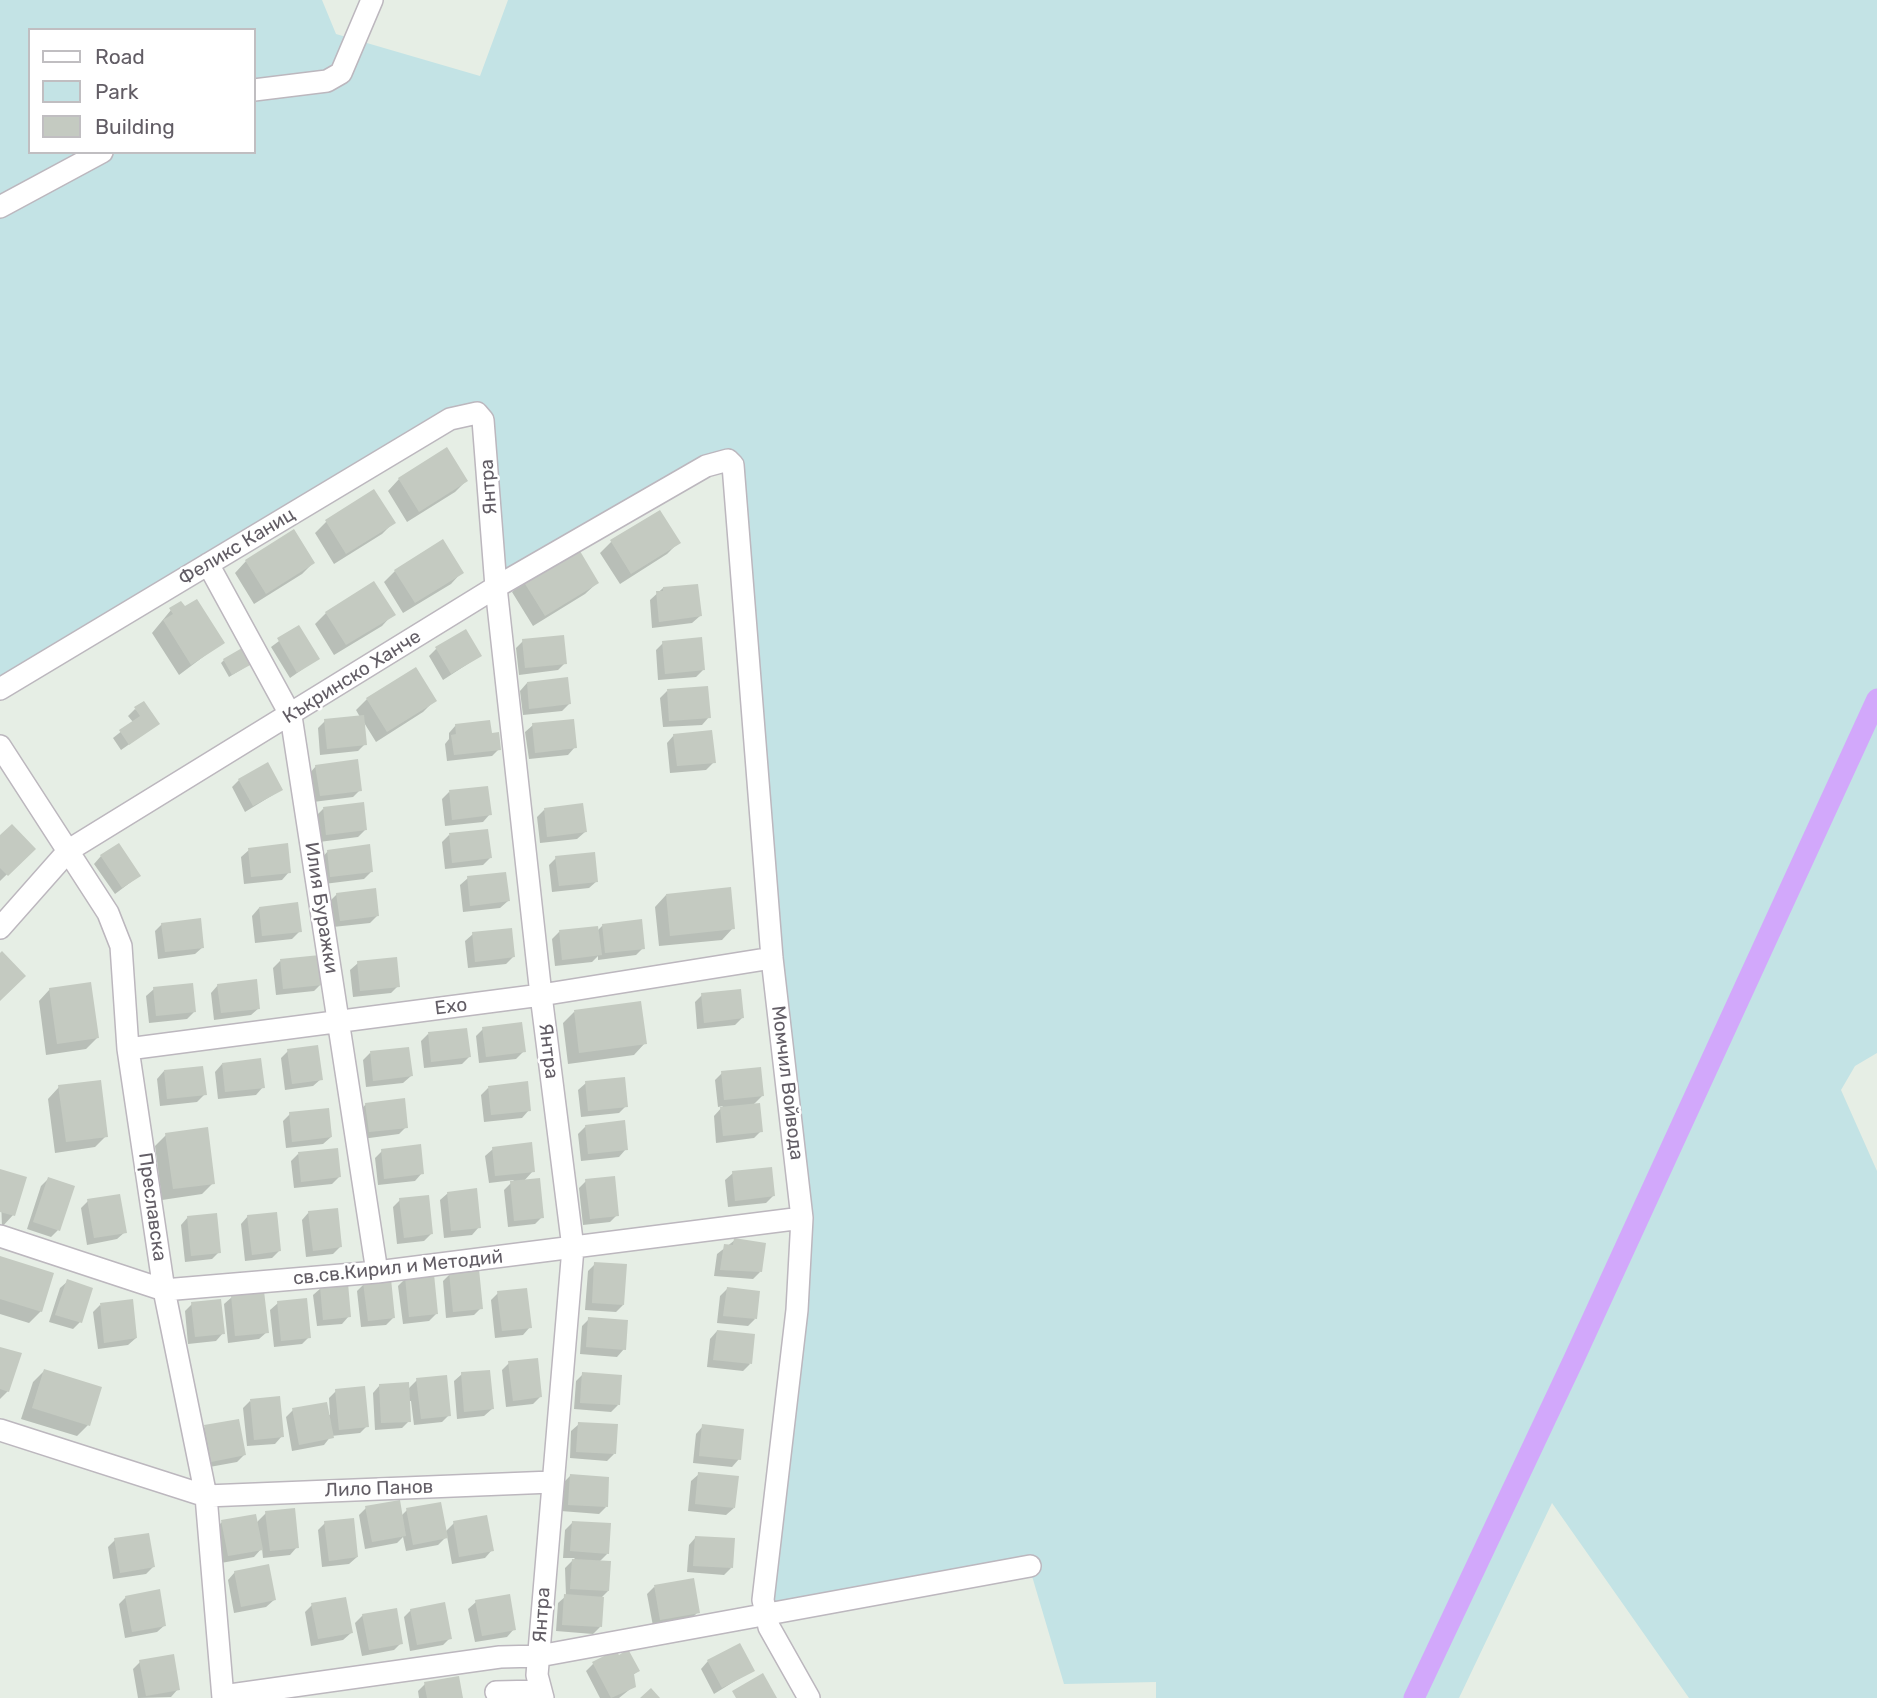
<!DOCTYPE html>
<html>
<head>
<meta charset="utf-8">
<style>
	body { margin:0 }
	#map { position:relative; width:1877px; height:1698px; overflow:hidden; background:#e6eee5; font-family:Rubik,sans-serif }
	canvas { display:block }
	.legend { position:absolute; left:28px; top:28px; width:228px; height:126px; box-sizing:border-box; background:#fff; border:2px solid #c0bec1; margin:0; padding:9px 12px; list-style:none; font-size:21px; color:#625d65 }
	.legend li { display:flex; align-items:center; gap:14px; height:35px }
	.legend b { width:35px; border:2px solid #c0bec1 }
</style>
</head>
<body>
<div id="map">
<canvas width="1877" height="1698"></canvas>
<ul class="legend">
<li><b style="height:9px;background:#fff"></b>Road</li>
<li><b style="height:19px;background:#c3e3e5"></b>Park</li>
<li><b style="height:19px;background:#c4cac1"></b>Building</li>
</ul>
</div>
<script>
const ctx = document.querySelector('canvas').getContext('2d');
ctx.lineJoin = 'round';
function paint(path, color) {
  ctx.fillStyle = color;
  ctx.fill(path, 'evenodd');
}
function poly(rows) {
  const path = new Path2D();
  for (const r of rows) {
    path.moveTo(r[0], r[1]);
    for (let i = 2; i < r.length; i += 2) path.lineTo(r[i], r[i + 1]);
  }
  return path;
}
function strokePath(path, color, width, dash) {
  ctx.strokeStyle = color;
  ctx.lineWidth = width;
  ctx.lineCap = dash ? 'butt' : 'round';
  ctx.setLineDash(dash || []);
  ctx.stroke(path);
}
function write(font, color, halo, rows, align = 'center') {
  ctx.font = font + ' Rubik,sans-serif';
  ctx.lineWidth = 5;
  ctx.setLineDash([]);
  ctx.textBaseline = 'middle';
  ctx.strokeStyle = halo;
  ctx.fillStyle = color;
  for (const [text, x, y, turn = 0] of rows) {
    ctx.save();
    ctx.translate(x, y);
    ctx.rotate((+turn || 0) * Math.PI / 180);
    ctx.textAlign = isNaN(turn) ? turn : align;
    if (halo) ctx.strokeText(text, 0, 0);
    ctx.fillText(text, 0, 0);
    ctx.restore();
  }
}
const green = poly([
	[0,0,322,0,336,34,480,76,508,0,1877,0,1877,1053,1855,1066,1841,1090,1877,1171,1877,1698,1689,1698,1552,1503,1459,1698,1156,1698,1156,1682,1064,1684,1029,1566,764,1613,801,1262,727,460,496,587,477,413,0,689],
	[30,30,254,30,254,152,30,152]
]);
const shadow = poly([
	[399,479,466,481,455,492,407,522,388,491],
	[326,522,393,523,382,534,334,564,315,533],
	[612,541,678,543,667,554,620,584,600,553],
	[246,561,313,563,302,574,254,604,235,573],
	[395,571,462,572,451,584,403,613,384,582],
	[523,581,597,583,585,594,533,626,512,592],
	[663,588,700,616,692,623,652,628,650,600],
	[171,610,223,642,179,675,152,633],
	[326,613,393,614,382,626,334,655,315,624],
	[298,627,317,659,290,678,271,647],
	[523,641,565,663,558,670,519,675,516,648],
	[663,643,703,670,696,677,658,680,656,650],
	[436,649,480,656,443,680,429,656],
	[224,660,247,666,229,677,221,663],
	[527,683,569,704,562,711,523,715,520,691],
	[667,691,709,717,702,725,663,727,660,698],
	[367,699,434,701,423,712,376,742,363,721,365,744,358,751,320,755,318,728,325,721,360,717,356,710],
	[135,709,158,724,121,750,113,738,133,722,128,716],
	[456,725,490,735,499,749,492,756,447,761,445,744,449,739,449,733],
	[533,725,575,747,568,755,529,759,525,732],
	[674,735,714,762,706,770,670,773,667,743],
	[316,766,360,790,353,797,313,802,309,774],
	[239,780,281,790,245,812,232,787],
	[449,792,490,814,483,822,445,826,442,799],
	[323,809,365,830,358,837,319,842,316,816],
	[544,810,585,832,577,839,540,843,537,817],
	[449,835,490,858,483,865,445,869,442,842],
	[0,838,33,849,0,881],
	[249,850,289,872,282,880,244,884,241,857],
	[328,851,372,871,364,879,324,884,321,859],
	[101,856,139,876,115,894,94,864],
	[556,858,597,881,589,888,552,892,549,865],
	[468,878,508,901,500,908,463,912,460,885],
	[337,894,378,915,370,923,333,927,330,901],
	[666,895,733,928,722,940,659,946,655,907],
	[259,908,300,931,292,939,255,943,252,916],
	[162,924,203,947,195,954,158,959,155,931],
	[603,925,643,948,636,955,598,960,598,956,592,962,555,966,552,939,559,932,597,931],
	[473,934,513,957,506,964,468,968,465,941],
	[280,961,321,984,314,991,276,995,273,968],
	[358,963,398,986,391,993,353,997,350,970],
	[218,985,259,1008,251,1015,214,1020,211,993],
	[50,989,97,1038,86,1049,46,1055,39,1001],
	[154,989,194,1012,187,1019,149,1023,146,996],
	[702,995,742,1018,735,1025,697,1029,695,1002],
	[574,1012,645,1043,634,1055,568,1064,563,1023],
	[483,1029,524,1051,516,1059,479,1063,476,1036],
	[428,1034,469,1057,462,1064,424,1068,421,1041],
	[288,1051,321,1079,313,1086,285,1090,281,1058],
	[370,1053,411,1076,403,1083,366,1087,363,1060],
	[222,1064,263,1087,256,1095,218,1099,215,1072],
	[164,1071,205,1094,197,1102,160,1106,157,1079],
	[722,1073,762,1096,753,1105,761,1131,754,1138,716,1143,714,1116,723,1106,718,1107,715,1080],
	[586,1083,626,1106,619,1113,581,1117,578,1090],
	[59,1087,106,1136,95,1147,55,1153,48,1099],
	[488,1088,529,1110,522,1118,484,1122,481,1095],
	[366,1104,406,1127,399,1134,362,1139,359,1112],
	[290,1114,331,1137,323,1144,286,1148,283,1121],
	[586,1126,626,1149,619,1157,581,1161,578,1134],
	[166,1135,213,1183,202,1194,162,1200,155,1146],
	[493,1149,533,1171,523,1182,542,1217,535,1224,508,1227,504,1190,514,1180,489,1183,485,1156],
	[382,1151,422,1173,415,1181,378,1185,375,1158],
	[298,1154,339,1177,332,1184,294,1188,291,1161],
	[0,1171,24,1178,13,1215,2,1227],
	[733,1173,773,1196,766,1203,728,1207,725,1180],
	[48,1179,58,1230,51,1237,27,1229,41,1186],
	[586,1181,617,1215,610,1222,583,1225,579,1188],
	[448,1193,479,1227,472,1235,444,1238,440,1200],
	[400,1200,431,1234,424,1241,397,1244,393,1207],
	[88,1201,125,1232,117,1239,87,1245,81,1208],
	[309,1212,341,1246,333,1254,306,1257,302,1220],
	[248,1216,279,1251,272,1258,245,1261,241,1224],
	[188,1217,219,1252,212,1259,185,1262,181,1225],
	[735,1240,760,1272,753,1279,714,1276,717,1254],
	[0,1258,41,1311,29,1323,0,1314],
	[595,1264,623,1305,616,1312,585,1310,588,1271],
	[450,1274,481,1308,474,1315,446,1318,443,1281],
	[406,1278,436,1314,429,1321,403,1324,398,1286],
	[68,1281,80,1322,73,1329,49,1322,60,1288],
	[364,1284,393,1318,386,1325,361,1327,357,1291],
	[321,1288,349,1316,342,1324,317,1326,313,1295],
	[727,1289,755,1319,748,1326,717,1323,720,1296],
	[498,1293,530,1327,523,1335,495,1338,491,1300],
	[232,1297,267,1332,259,1339,228,1343,224,1304],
	[278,1303,309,1337,302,1344,274,1347,270,1310],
	[192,1304,223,1333,216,1341,188,1344,185,1311],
	[100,1305,136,1338,128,1345,98,1349,93,1312],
	[589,1319,624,1349,617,1357,580,1354,582,1326],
	[717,1331,750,1364,743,1371,707,1367,710,1339],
	[0,1348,8,1391,0,1399],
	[509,1363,540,1397,533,1404,506,1407,502,1370],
	[44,1371,88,1425,77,1436,21,1419,33,1382],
	[462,1374,492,1409,484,1416,457,1419,454,1381],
	[583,1374,618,1405,611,1412,574,1409,576,1381],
	[417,1380,449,1415,442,1422,414,1425,411,1401,408,1401,409,1421,402,1428,375,1430,373,1393,380,1385,408,1389],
	[336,1391,367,1426,360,1433,331,1436,324,1445,292,1451,286,1417,293,1410,330,1415,329,1398],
	[250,1401,282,1436,275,1444,247,1446,243,1408],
	[579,1424,614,1454,607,1461,570,1458,571,1431],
	[703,1426,739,1459,732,1467,693,1463,696,1434],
	[205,1427,244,1455,237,1462,204,1468,198,1434],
	[699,1474,734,1508,726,1515,688,1511,691,1481],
	[570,1476,606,1507,599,1514,561,1511,563,1483],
	[366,1508,401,1516,407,1510,445,1532,454,1523,492,1550,485,1558,452,1564,447,1536,438,1545,406,1551,403,1537,397,1543,365,1549,359,1515],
	[266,1513,297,1547,290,1555,263,1558,262,1548,254,1557,221,1563,215,1529,222,1522,256,1523],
	[573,1522,608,1553,599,1562,608,1591,600,1599,600,1627,593,1634,556,1631,558,1603,566,1596,565,1568,575,1558,563,1558,565,1530],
	[325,1523,357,1557,349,1564,322,1567,318,1530],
	[696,1537,731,1568,724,1575,687,1572,689,1545],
	[115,1540,153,1567,146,1574,113,1579,108,1547],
	[235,1572,274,1600,266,1607,234,1613,228,1580],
	[654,1587,698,1612,691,1619,653,1626,647,1594],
	[126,1597,165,1625,157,1632,125,1638,119,1604],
	[476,1602,514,1629,507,1637,475,1642,468,1609],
	[312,1605,351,1633,343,1640,311,1646,305,1612],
	[411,1610,450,1638,443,1645,410,1651,404,1617],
	[363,1615,401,1643,394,1650,362,1656,355,1623],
	[708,1661,753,1670,714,1694,701,1669],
	[140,1662,178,1689,171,1697,138,1698,133,1669],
	[593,1664,638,1671,632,1676,634,1686,619,1698,600,1698,586,1671],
	[425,1684,461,1698,419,1698,418,1691]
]);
const canal = poly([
	[1414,1698,1573,1361,1877,699]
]);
const building = poly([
	[447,447,468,481,419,512,398,478],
	[374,489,396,523,346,554,325,520],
	[660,510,681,543,631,574,610,540],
	[294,529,315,563,266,594,245,560],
	[443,539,464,573,415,603,394,570],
	[577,546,599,583,545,616,522,579],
	[374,581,396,615,346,645,325,612],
	[698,584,702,616,659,622,656,591,663,591,663,587],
	[197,599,225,643,191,665,163,620,173,614,169,608,181,601,185,606],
	[299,625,320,659,297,673,277,638],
	[466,629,482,656,451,674,435,647],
	[564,635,567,664,525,668,522,639],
	[702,637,705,670,665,674,662,641],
	[242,648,252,664,232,675,223,659],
	[416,667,437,701,387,732,366,698],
	[568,677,571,704,529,709,527,682],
	[708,686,711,718,669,721,667,689],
	[144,701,160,724,129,745,119,730,140,716,134,707],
	[364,715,367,745,327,749,324,719],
	[574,719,577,748,535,753,532,723],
	[490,720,492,733,499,732,501,750,454,755,451,735,456,734,455,724],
	[712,730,716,763,677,766,673,734],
	[358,759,362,791,320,796,315,765],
	[268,762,283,790,253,806,238,779],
	[488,786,492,815,452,820,449,790],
	[364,802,367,830,326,835,323,807],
	[583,803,587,832,547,837,544,808],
	[12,824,36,849,8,876,0,868,0,835],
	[488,829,492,858,452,863,449,833],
	[119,843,141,876,122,888,100,855],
	[288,843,291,873,251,877,248,848],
	[370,844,373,872,330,877,327,850],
	[595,852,598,882,559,886,555,856],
	[506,872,510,901,470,906,467,876],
	[731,887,735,929,670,936,666,894],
	[376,888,379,916,340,921,336,893],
	[298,902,302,932,262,936,259,907],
	[201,918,204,948,165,952,161,923],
	[642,919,645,949,605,953,602,924],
	[598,926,602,955,562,960,559,930],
	[512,928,515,957,475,962,472,932],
	[2,951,26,976,0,1001,0,953],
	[320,955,323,985,283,989,280,959],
	[397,957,400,987,360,991,357,961],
	[257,979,260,1009,221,1013,217,984],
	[91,982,99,1038,57,1044,49,988],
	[193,983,196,1012,156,1016,153,987],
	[741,989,744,1018,704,1023,701,993],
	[641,1001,647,1044,579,1053,574,1010],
	[522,1022,526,1052,486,1057,482,1027],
	[467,1028,471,1057,431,1062,428,1032],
	[318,1045,323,1080,292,1084,287,1049],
	[409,1047,413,1076,373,1081,370,1051],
	[261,1058,265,1088,225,1092,222,1063],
	[203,1066,207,1095,167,1099,164,1070],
	[761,1067,764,1096,724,1100,721,1071],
	[625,1077,628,1107,588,1111,585,1081],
	[101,1080,108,1137,66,1142,58,1085],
	[528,1081,531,1111,491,1115,488,1086],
	[405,1098,408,1128,369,1132,365,1103],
	[760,1103,763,1132,723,1136,720,1107],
	[329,1108,332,1137,292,1142,289,1112],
	[625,1120,628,1150,588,1154,585,1125],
	[208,1127,215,1184,173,1189,165,1133],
	[532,1142,535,1172,495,1176,492,1147],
	[421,1144,424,1174,384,1179,381,1149],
	[338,1148,341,1177,301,1182,298,1152],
	[772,1167,775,1196,735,1201,732,1171],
	[0,1169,27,1177,15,1216,0,1212],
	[615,1176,619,1216,590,1219,585,1179],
	[48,1177,75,1186,60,1231,33,1222],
	[540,1178,544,1218,514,1221,510,1181],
	[477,1188,481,1228,451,1231,447,1192],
	[120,1194,127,1233,94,1238,87,1199],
	[429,1195,433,1234,404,1238,399,1198],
	[338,1208,342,1247,313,1251,308,1211],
	[277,1212,281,1251,252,1255,247,1215],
	[217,1213,221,1253,191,1256,187,1216],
	[734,1238,766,1243,762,1272,720,1270,724,1244,733,1245],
	[0,1256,54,1273,42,1312,0,1299],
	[594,1262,627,1264,624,1305,592,1303],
	[479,1269,483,1309,453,1312,449,1272],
	[434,1274,438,1314,409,1317,405,1277],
	[67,1279,93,1288,82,1323,55,1315],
	[391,1279,395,1318,368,1321,363,1282],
	[348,1283,351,1317,323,1320,320,1286],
	[727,1287,760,1291,757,1319,723,1316],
	[527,1288,532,1328,502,1331,497,1291],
	[264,1291,269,1333,235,1336,231,1295],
	[307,1298,311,1338,281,1341,277,1301],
	[133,1299,137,1338,104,1343,100,1303],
	[221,1299,225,1334,195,1337,191,1302],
	[588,1317,628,1320,626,1350,586,1347],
	[717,1330,755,1334,752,1364,713,1360],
	[0,1347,22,1353,9,1392,0,1389],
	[538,1358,542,1397,513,1401,508,1361],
	[44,1369,102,1387,90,1426,32,1408],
	[490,1370,494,1409,464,1412,461,1372],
	[582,1372,622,1375,620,1405,580,1403],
	[447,1375,451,1416,421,1419,416,1378],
	[409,1382,411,1422,381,1423,379,1384],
	[365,1386,369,1427,339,1430,335,1389],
	[280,1396,284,1437,254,1440,250,1399],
	[327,1402,334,1438,299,1445,292,1408],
	[239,1419,246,1455,211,1462,204,1425],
	[578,1422,618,1424,616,1454,576,1452],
	[702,1424,744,1429,741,1460,699,1456],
	[698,1472,739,1476,735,1508,695,1504],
	[570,1474,609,1477,608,1507,568,1505],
	[400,1500,406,1536,372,1542,365,1506],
	[441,1502,448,1538,413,1545,406,1508],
	[295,1508,299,1548,270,1551,265,1511],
	[256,1514,263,1550,228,1556,221,1520],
	[487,1515,494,1551,459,1557,453,1521],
	[354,1518,358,1557,329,1561,324,1521],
	[572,1521,611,1523,609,1554,570,1551],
	[149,1533,155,1567,120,1573,114,1538],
	[695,1536,735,1538,733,1568,693,1566],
	[572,1559,611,1561,609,1591,570,1589],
	[269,1564,276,1600,241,1607,234,1571],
	[694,1578,700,1613,660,1620,654,1585],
	[160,1589,166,1626,132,1632,125,1596],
	[510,1594,516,1630,482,1636,475,1600],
	[564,1594,604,1597,602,1627,562,1625],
	[346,1597,353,1633,318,1639,311,1603],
	[445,1602,452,1639,417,1645,410,1609],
	[397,1608,403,1644,369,1650,362,1614],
	[740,1643,755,1671,722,1688,707,1660],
	[628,1649,640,1671,634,1674,636,1687,611,1698,592,1662,616,1650,619,1655],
	[174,1654,180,1690,146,1696,139,1660],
	[763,1673,777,1698,736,1698,732,1691],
	[459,1676,463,1698,427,1698,424,1682],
	[651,1688,660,1698,640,1698]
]);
const minor = poly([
	[254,90,327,81,341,73,372,0],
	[0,207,102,152],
	[208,564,291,716,377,1272],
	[0,689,450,419,477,413,483,420,496,587,541,995,573,1248,537,1675,543,1698],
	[0,746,108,913,121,946,128,1049,164,1290,206,1496,223,1698],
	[0,928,69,850,496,587,706,466,728,460,733,465,772,958,802,1218,797,1310,763,1600,769,1627,809,1698],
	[128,1049,541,995,772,958],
	[0,1236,164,1290,377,1272,802,1218],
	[0,1430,206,1496,552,1482],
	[496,1692,539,1691],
	[223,1696,500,1657,539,1656,1030,1566]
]);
const streetNames = [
	["Янтра",489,487,-94],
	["Феликс Каниц",237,547,-31],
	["Къкринско Ханче",352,677,-32],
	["Илия Буражки",321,908,81],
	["Ехо",451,1007,-7],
	["Янтра",548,1051,83],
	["Момчил Войвода",787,1083,83],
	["Преславска",152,1207,82],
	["св.св.Кирил и Методий",398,1268,-6],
	["Лило Панов",379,1489,-2],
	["Янтра",542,1615,-86]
];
paint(green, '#c3e3e5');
paint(shadow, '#0003');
strokePath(canal, '#d2a8fb', 21);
paint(building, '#c4cac1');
strokePath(minor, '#bcb7be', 24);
strokePath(minor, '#fff', 21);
write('19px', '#625d65', '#fff', streetNames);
</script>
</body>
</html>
